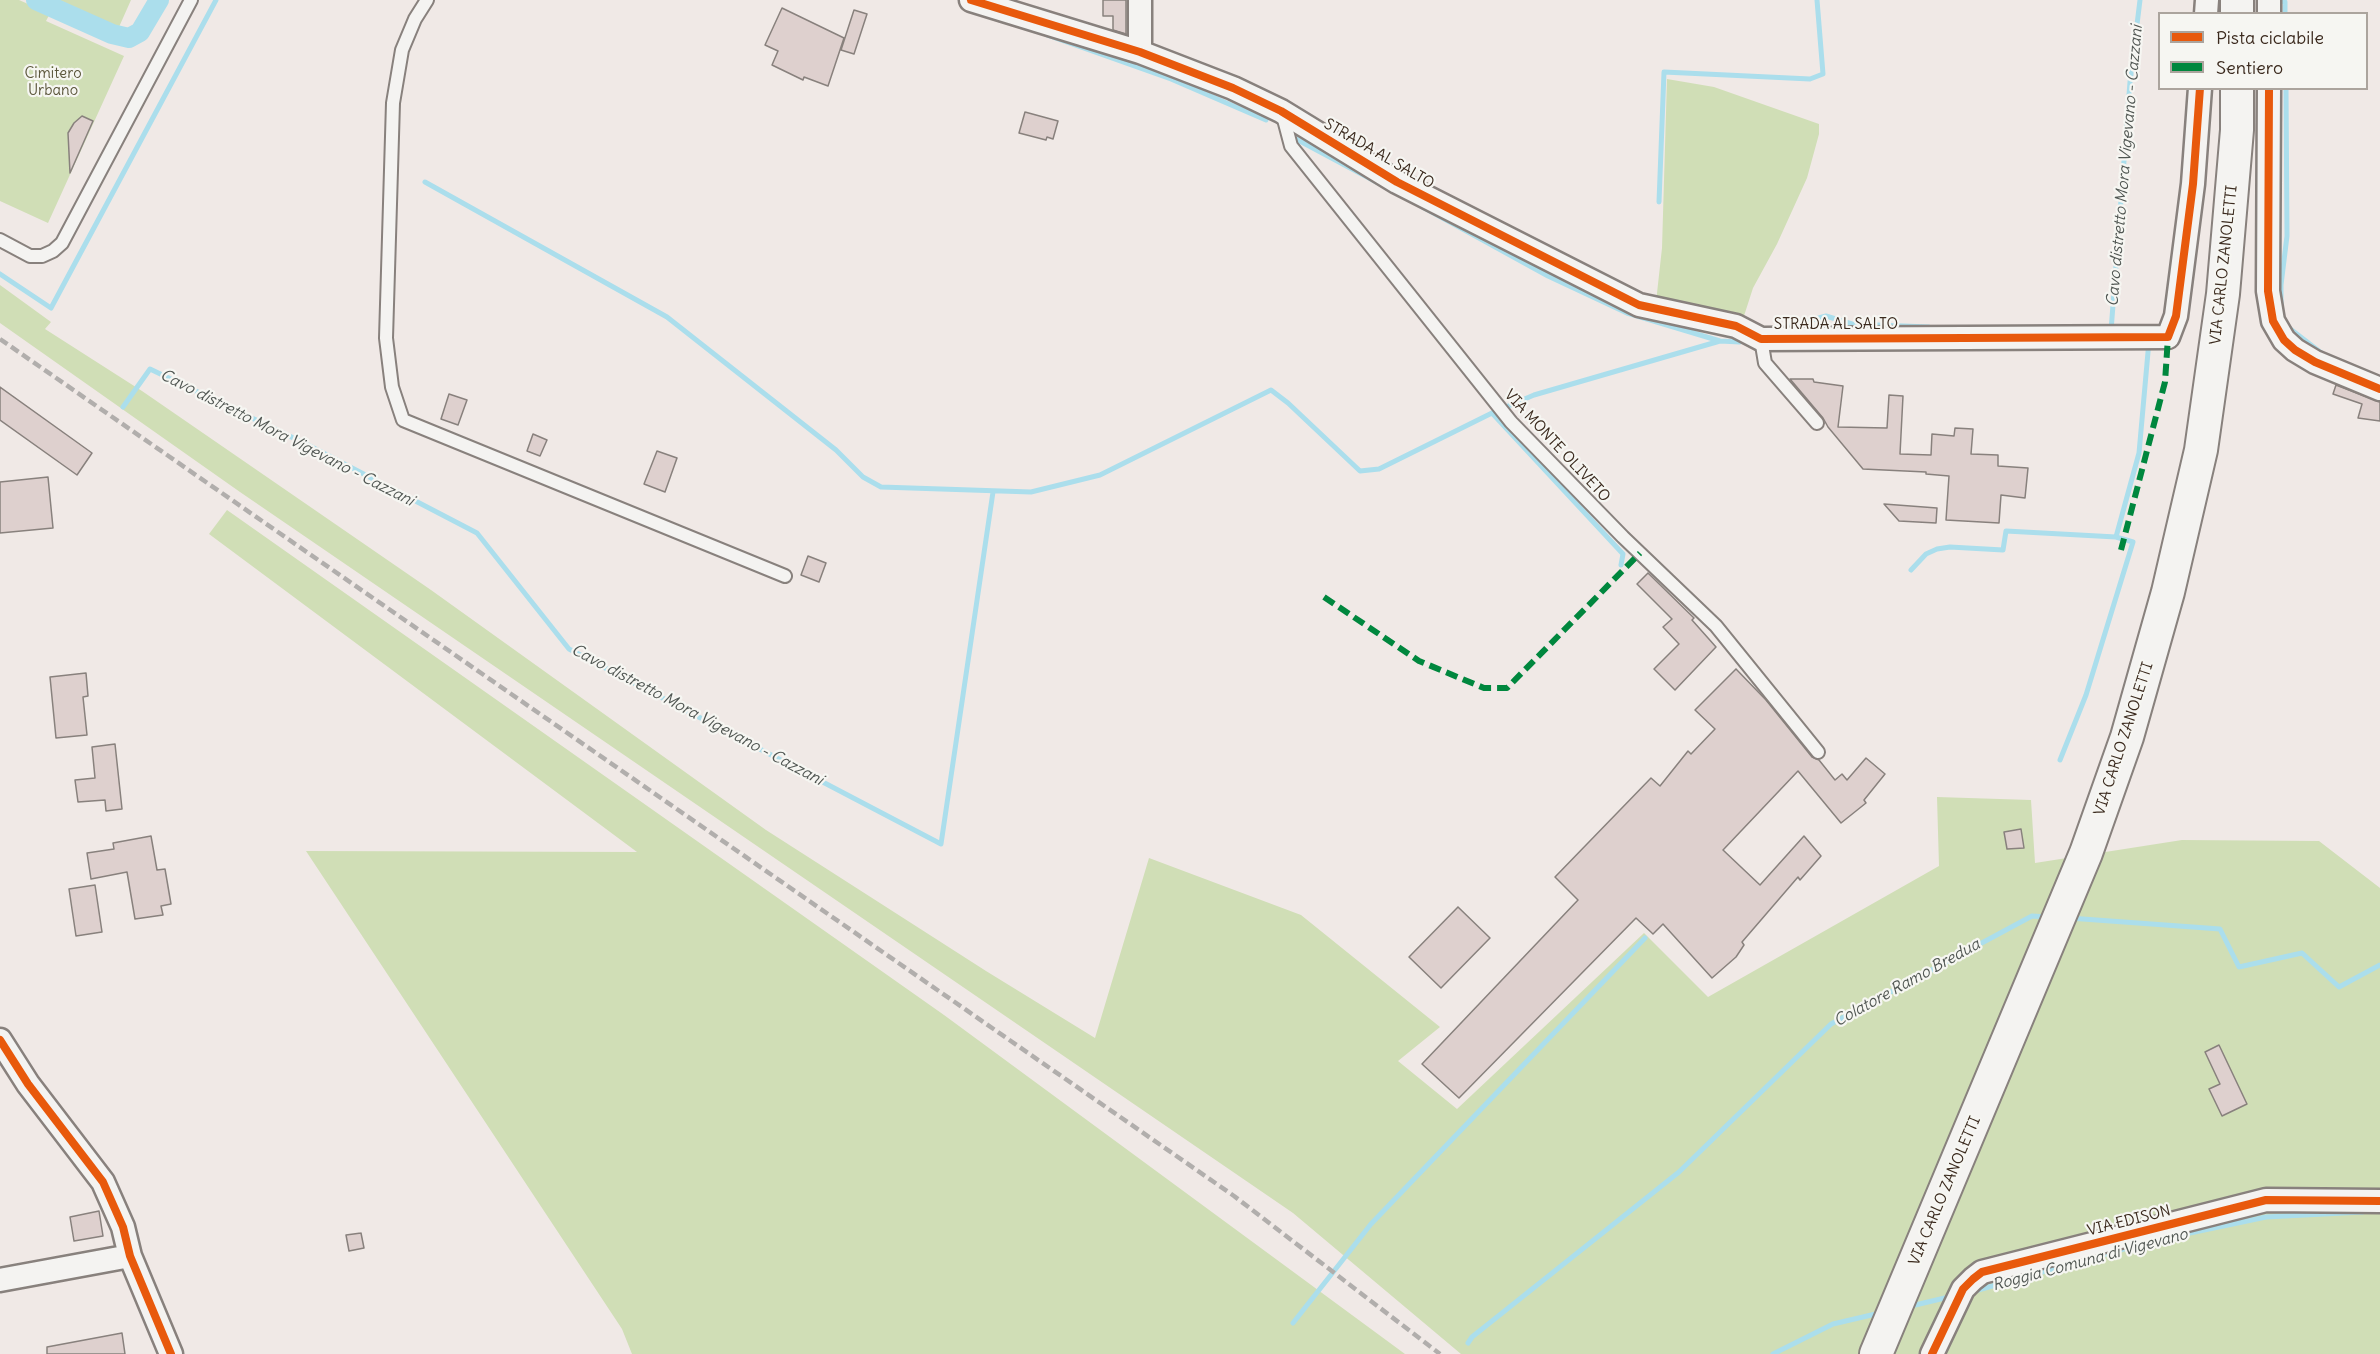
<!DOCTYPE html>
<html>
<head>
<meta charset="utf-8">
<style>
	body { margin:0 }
	#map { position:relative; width:2380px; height:1354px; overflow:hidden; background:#f0e9e6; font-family:Delius,sans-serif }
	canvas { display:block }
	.legend { position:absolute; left:2158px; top:12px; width:210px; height:78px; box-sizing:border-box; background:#f6f6f2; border:2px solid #aba49d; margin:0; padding:8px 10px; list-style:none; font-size:18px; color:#3b2a1e }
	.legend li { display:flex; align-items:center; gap:12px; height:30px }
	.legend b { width:30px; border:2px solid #aba49d }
</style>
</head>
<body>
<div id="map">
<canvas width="2380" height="1354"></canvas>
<ul class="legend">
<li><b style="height:8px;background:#e8590c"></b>Pista ciclabile</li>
<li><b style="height:8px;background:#00873e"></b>Sentiero</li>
</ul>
</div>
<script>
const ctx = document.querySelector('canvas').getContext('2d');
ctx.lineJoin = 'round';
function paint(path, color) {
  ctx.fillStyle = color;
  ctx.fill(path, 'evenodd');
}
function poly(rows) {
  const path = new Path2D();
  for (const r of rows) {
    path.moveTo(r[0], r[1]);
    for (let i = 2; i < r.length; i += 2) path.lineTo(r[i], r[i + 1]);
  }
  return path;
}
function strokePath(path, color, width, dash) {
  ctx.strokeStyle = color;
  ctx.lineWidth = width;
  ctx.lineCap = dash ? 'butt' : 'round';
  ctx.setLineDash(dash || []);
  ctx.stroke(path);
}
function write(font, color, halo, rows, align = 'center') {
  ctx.font = font + ' Delius,sans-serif';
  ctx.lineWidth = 4.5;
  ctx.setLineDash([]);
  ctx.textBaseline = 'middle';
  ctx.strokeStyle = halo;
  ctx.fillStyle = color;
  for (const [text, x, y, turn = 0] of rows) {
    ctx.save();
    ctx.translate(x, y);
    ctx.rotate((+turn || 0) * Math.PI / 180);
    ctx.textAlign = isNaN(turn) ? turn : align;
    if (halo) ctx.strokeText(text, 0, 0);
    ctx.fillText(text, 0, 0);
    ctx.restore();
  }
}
const green = poly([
	[0,0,19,0,35,7,38,0,57,0,46,21,124,56,48,223,0,201],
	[59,0,131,0,119,27],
	[1667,79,1714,87,1819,124,1819,134,1807,178,1777,244,1753,288,1743,319,1656,302,1662,248],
	[0,285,51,322,45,329,142,391,431,590,766,830,986,971,1095,1038,1149,858,1301,915,1440,1027,1398,1061,1457,1109,1644,933,1708,997,1939,866,1937,797,2031,800,2035,863,2182,840,2319,841,2380,888,2380,1354,1461,1354,1293,1213,240,492,0,323],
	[227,510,944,1015,1405,1354,632,1354,622,1329,306,851,637,852,209,534]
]);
const stream = poly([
	[2274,1,2285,2,2285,14],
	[1047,35,1171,79,1266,120],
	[1296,139,1382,185],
	[425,182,667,317,836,450,863,477,881,487,1031,492,1100,475,1271,390,1288,403,1360,471,1379,469,1492,413,1534,395,1720,341],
	[1659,202,1664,72,1810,79,1823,74,1817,0],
	[1419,205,1548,276,1627,313,1720,341,1740,342,1748,339],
	[0,274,51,308,216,0],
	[2281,305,2281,285,2287,236,2286,88],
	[2289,328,2324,355],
	[1776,330,1826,316,1852,324,1929,327],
	[2111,331,2130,82,2140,0],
	[123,407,150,369,306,444,477,533,569,649,941,844,993,492],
	[1492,413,1623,554,1621,565],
	[1911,570,1926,554,1937,549,1950,547,2003,550,2006,531,2116,537],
	[2060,760,2086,695,2133,542,2116,537,2139,453,2149,341],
	[2069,918,2220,929,2239,967,2302,953,2339,987,2380,965],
	[1971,1292,2152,1241,2266,1217,2363,1212],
	[1907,1307,1953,1296],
	[1293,1323,1371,1224,1645,938],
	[1468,1343,1472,1337,1679,1172,1831,1024,2032,916,2048,917],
	[1773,1354,1833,1324,1880,1313]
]);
const canal = poly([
	[36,0,112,34,129,38,140,32,159,0]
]);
const building = poly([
	[1103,0,1126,0,1126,34,1113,30,1113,16,1103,16,1103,0],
	[782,8,844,38,828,86,804,77,803,80,772,65,778,51,765,45,782,8],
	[854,10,867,14,854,54,841,50,854,10],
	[1025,112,1058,121,1053,139,1047,137,1046,140,1019,133,1025,112],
	[82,116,93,121,70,173,68,133,74,123,82,116],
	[1790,379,1813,379,1814,382,1843,386,1838,427,1887,428,1889,395,1903,396,1900,454,1931,455,1932,434,1954,436,1955,428,1973,429,1971,454,1998,455,1998,466,2028,468,2025,498,2001,495,1999,523,1946,520,1949,476,1926,474,1926,472,1863,469,1828,427,1823,418,1790,379],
	[2336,385,2380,402,2380,421,2358,418,2362,404,2333,394,2336,385],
	[0,387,92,453,77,475,0,420,0,387],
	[449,394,467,400,458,425,441,419,449,394],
	[533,434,547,440,540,456,527,451,533,434],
	[657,451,677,458,665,492,644,484,657,451],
	[48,477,53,528,0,533,0,482,48,477],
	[1884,504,1937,508,1936,523,1899,521,1884,504],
	[808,556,826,563,819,582,801,575,808,556],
	[1648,573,1694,618,1692,620,1716,647,1675,690,1654,669,1679,644,1663,627,1672,619,1637,584,1648,573],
	[1736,669,1766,700,1812,757,1819,760,1835,780,1842,774,1847,780,1866,758,1885,774,1864,800,1866,803,1841,823,1798,771,1723,850,1760,885,1804,836,1821,856,1800,880,1798,877,1742,942,1744,945,1736,957,1712,978,1663,924,1653,934,1636,918,1459,1098,1422,1064,1578,900,1555,877,1651,778,1660,786,1688,751,1691,754,1715,729,1695,710,1736,669],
	[86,673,88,696,83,697,87,735,56,738,50,677,86,673],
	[115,744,122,809,106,811,105,800,78,802,75,780,95,778,92,747,115,744],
	[2021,829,2024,848,2007,849,2004,832,2021,829],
	[151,836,157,870,165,869,171,904,161,906,163,915,135,919,127,872,91,879,87,853,114,849,113,843,151,836],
	[95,885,102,932,76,936,69,889,95,885],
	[1458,907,1490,938,1441,988,1409,957,1458,907],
	[2219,1045,2247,1104,2222,1116,2209,1089,2220,1084,2205,1052,2219,1045],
	[99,1211,103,1236,74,1241,70,1217,99,1211],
	[361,1233,364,1248,349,1251,346,1235,361,1233],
	[122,1333,125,1354,47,1354,47,1347,122,1333]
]);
const lane = poly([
	[427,0,415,19,402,50,393,103,386,338,392,387,403,420,785,576],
	[1282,112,1291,146,1511,422,1623,537,1716,626,1818,752],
	[0,240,30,256,42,256,53,251,62,243,191,0],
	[1761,339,1765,363,1817,423]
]);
const street = poly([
	[971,0,1140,52,1233,88,1281,111,1397,182,1639,305,1736,326,1761,339,2168,337,2176,316,2193,184,2200,88],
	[1140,0,1140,52],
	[2206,14,2207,0],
	[2269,14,2269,0],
	[2269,88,2268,291,2273,321,2284,340,2295,350,2315,362,2380,389],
	[0,1040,28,1084,103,1182,123,1227,130,1256,171,1354],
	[0,1280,130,1256],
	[1932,1354,1963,1289,1973,1279,1982,1272,2266,1200,2380,1201]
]);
const secondary = poly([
	[2237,14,2237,0],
	[1876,1354,2086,853,2127,737,2168,592,2201,450,2223,294,2237,130,2237,88]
]);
const rail = poly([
	[0,339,1234,1196,1440,1354]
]);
const quiet = poly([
	[2121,550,2165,382,2168,337],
	[1324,597,1419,661,1484,688,1507,688,1640,553]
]);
const cycleway = poly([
	[971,0,1140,52,1233,88,1281,111,1397,182,1639,305,1736,326,1761,339,2168,337,2176,316,2193,184,2200,88],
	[2269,88,2268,291,2273,321,2284,340,2295,350,2315,362,2380,389],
	[0,1040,28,1084,103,1182,123,1227,130,1256,171,1354],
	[1932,1354,1963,1289,1973,1279,1982,1272,2266,1200,2380,1201]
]);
const parkNames = [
	["Cimitero",53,74],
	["Urbano",53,91]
];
const streetNames = [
	["STRADA AL SALTO",1379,154,30],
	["VIA CARLO ZANOLETTI",2224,265,-84],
	["STRADA AL SALTO",1836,325],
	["VIA MONTE OLIVETO",1557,446,47],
	["VIA CARLO ZANOLETTI",2124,739,-72],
	["VIA CARLO ZANOLETTI",1945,1191,-67],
	["VIA EDISON",2129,1221,-14]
];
const waterNames = [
	["Cavo distretto Mora Vigevano - Cazzani",2125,166,-85],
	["Cavo distretto Mora Vigevano - Cazzani",287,438,27],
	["Cavo distretto Mora Vigevano - Cazzani",697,715,28],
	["Colatore Ramo Bredua",1907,983,-29],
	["Roggia Comuna di Vigevano",2090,1260,-15]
];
paint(green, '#d0deb6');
strokePath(stream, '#abdeec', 5);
strokePath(canal, '#abdeec', 20);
paint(building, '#ded0ce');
strokePath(building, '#88817d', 1.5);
strokePath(lane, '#88817d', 16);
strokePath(street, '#88817d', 27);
strokePath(secondary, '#88817d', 36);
strokePath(lane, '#f4f3f1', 12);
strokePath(street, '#f4f3f1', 22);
strokePath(secondary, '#f4f3f1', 32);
strokePath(rail, '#b1aeac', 4.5, [9, 4.5]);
strokePath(quiet, '#00873e', 6, [12, 6]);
strokePath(cycleway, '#e8590c', 8);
write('15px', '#5a553a', '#f6f6f2', parkNames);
write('15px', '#3b2a1e', '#f6f6f2', streetNames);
write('italic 16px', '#505652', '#f6f6f2', waterNames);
</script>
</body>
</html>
